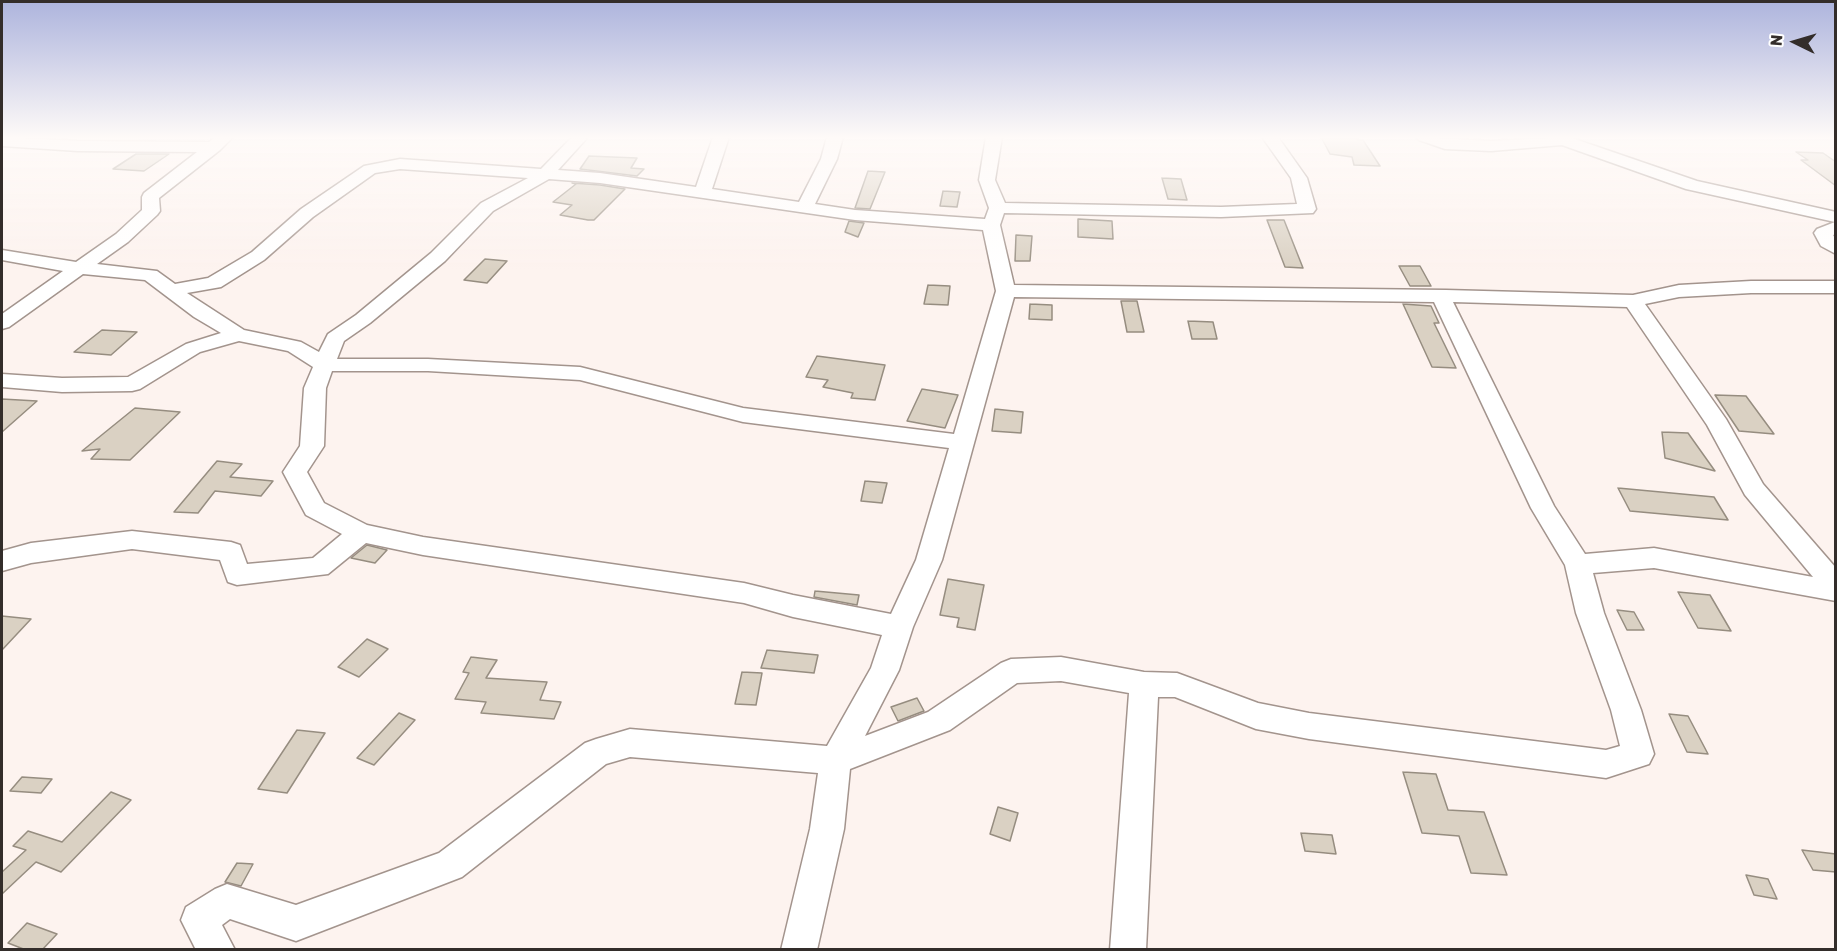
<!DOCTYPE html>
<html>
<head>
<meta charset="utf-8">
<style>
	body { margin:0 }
	#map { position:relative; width:1837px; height:951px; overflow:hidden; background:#fdf3ef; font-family:Rubik,sans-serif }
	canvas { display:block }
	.frame { position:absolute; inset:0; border:3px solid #332d2a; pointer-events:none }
	.north { position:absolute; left:1765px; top:12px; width:60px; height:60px; -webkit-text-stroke:4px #fff; paint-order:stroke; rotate:275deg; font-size:16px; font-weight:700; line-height:24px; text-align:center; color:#332d2a }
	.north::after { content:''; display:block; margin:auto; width:21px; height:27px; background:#332d2a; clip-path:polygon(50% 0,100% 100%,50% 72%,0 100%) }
</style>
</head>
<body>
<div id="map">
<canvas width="1837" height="951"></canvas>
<div class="frame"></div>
<div class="north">N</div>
</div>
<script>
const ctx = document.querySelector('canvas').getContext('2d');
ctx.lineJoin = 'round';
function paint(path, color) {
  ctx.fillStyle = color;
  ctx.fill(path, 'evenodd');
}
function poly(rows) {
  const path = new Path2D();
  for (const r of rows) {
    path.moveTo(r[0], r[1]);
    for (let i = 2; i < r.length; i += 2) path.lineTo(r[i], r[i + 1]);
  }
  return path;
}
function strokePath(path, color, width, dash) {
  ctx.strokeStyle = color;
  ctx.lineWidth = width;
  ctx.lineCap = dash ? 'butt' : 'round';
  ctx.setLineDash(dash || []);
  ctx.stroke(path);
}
const building = poly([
	[1321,137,1356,137,1358,140,1363,140,1380,166,1354,165,1352,157,1330,154,1321,137],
	[1796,152,1823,153,1836,162,1836,186,1801,160,1808,160,1796,152],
	[136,154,169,154,144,171,113,169,136,154],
	[589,156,637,158,631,168,644,169,637,176,580,169,589,156],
	[868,171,885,172,870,209,855,208,868,171],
	[1162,178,1181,179,1187,200,1168,199,1162,178],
	[572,183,600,185,625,189,594,220,588,220,560,215,572,205,553,202,576,184,572,183],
	[943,191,960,192,957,207,940,206,943,191],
	[1078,219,1112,221,1113,239,1078,237,1078,219],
	[1267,220,1284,220,1303,268,1285,267,1267,220],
	[849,221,864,223,858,237,845,232,849,221],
	[1016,235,1032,236,1030,261,1015,261,1016,235],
	[485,259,507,261,487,283,464,280,485,259],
	[1399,266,1420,266,1431,286,1410,286,1399,266],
	[928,285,950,286,948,305,924,304,928,285],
	[1121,301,1137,301,1144,332,1127,332,1121,301],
	[1030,304,1052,305,1052,320,1029,319,1030,304],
	[1403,304,1431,306,1439,323,1434,323,1456,368,1432,367,1403,304],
	[1188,321,1213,322,1217,339,1192,339,1188,321],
	[102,330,137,332,111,355,74,352,102,330],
	[817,356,885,365,875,400,851,398,853,393,823,387,828,380,806,377,817,356],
	[922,389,958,395,945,428,907,421,922,389],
	[1715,395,1746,396,1774,434,1739,431,1715,395],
	[2,399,37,401,2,432,2,399],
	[135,408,180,412,130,460,91,459,100,449,82,451,135,408],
	[995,409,1023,412,1021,433,992,431,995,409],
	[1662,432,1688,433,1715,471,1665,458,1662,432],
	[217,461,242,464,230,477,273,481,261,496,215,491,198,513,174,512,217,461],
	[865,481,887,483,882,503,861,501,865,481],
	[1618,488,1714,497,1728,520,1630,511,1618,488],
	[367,545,387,550,375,563,351,558,367,545],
	[948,579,984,585,975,630,957,627,959,618,940,615,948,579],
	[815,591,859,595,857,605,814,597,815,591],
	[1678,592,1710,595,1731,631,1698,628,1678,592],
	[1617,610,1634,612,1644,630,1627,630,1617,610],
	[2,616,31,619,2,650,2,616],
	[367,639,388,649,359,677,338,667,367,639],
	[767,650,818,655,814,673,761,668,767,650],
	[471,657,497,660,486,678,547,682,540,700,561,702,554,719,481,713,486,702,455,699,469,673,463,672,471,657],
	[742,672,762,673,756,705,735,704,742,672],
	[917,698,924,711,898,721,891,707,917,698],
	[399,713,415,720,374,765,357,758,399,713],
	[1669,714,1688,716,1708,754,1687,752,1669,714],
	[297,730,325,733,287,793,258,789,297,730],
	[1403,772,1436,774,1448,810,1484,812,1507,875,1471,873,1459,836,1422,833,1403,772],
	[22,777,52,779,41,793,10,791,22,777],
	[111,792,131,800,61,872,36,862,2,894,2,872,26,850,13,846,28,831,62,842,111,792],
	[998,807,1018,813,1010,841,990,834,998,807],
	[1301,833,1332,835,1336,854,1305,851,1301,833],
	[1802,850,1836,854,1836,872,1813,870,1802,850],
	[237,863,253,864,241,886,225,882,237,863],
	[1746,875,1768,879,1777,899,1754,895,1746,875],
	[27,923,57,934,42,950,26,950,8,943,27,923]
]);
const minor = poly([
	[2,137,78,141,209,142,216,137,233,137,220,150,159,198,160,211,157,215,128,242,97,264,157,271,175,284,208,278,252,252,301,209,364,166,400,159,541,169,572,137,588,137,558,170,600,173,696,187,713,137,729,137,712,189,799,202,821,159,827,137,843,137,837,159,815,204,855,210,985,219,989,208,979,180,986,137,1002,137,995,180,1005,203,1221,207,1297,204,1291,178,1262,137,1278,137,1307,178,1316,209,1313,213,1221,217,1004,213,1000,225,1014,285,1446,290,1633,295,1679,285,1751,281,1836,281,1836,293,1751,293,1679,297,1645,304,1726,419,1763,484,1836,568,1836,601,1654,568,1593,573,1604,613,1641,710,1654,754,1649,764,1606,778,1309,739,1256,729,1175,697,1158,697,1146,950,1110,950,1129,693,1061,681,1017,683,950,730,850,769,844,829,817,950,781,950,810,829,818,773,630,757,606,764,462,877,296,941,230,919,222,925,235,950,196,950,181,920,186,907,215,889,227,884,296,905,439,853,585,743,596,739,630,729,827,746,871,668,882,635,793,617,744,603,423,555,366,543,328,574,237,585,228,582,220,560,132,549,31,563,2,571,2,551,31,543,132,531,231,542,240,545,247,564,313,558,342,534,306,515,283,472,300,446,304,388,313,367,288,351,239,341,200,352,140,389,132,391,62,392,2,387,2,374,62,378,128,377,186,344,221,333,194,317,145,280,83,274,9,327,2,329,2,314,63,271,2,260,2,250,76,262,116,234,142,210,142,197,144,193,197,152,78,151,2,146,2,137],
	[400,169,528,178,481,203,431,253,356,315,328,334,319,352,301,342,244,330,187,293,221,287,264,260,313,217,375,173,400,169],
	[549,179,600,183,855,220,983,230,996,291,954,434,743,408,580,367,428,359,337,359,344,341,370,323,445,261,493,211,549,179],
	[1014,297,1434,302,1531,508,1565,565,1576,613,1611,710,1620,746,1606,750,1309,713,1258,703,1177,673,1144,672,1061,657,1011,659,1001,663,928,712,865,736,899,670,913,627,942,560,1014,297],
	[1453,302,1627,307,1707,425,1745,495,1813,577,1654,548,1585,554,1554,506,1453,302],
	[332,371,428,371,580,380,743,422,949,448,916,560,891,614,793,595,744,583,423,537,367,525,324,503,307,472,324,446,326,388,332,371],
	[1416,137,1491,141,1569,137,1697,181,1836,212,1836,234,1833,235,1836,240,1836,254,1821,246,1814,233,1817,229,1835,222,1686,189,1562,145,1491,151,1445,149,1419,140,1416,137]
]);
paint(building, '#dad1c3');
strokePath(building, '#968d80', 1.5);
strokePath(minor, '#a3948d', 3);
paint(minor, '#fff');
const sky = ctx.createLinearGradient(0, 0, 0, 270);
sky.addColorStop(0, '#adb4dd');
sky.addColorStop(0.51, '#fefaf8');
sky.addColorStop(1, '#fefaf800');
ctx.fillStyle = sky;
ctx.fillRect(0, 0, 1837, 270);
</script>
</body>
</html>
